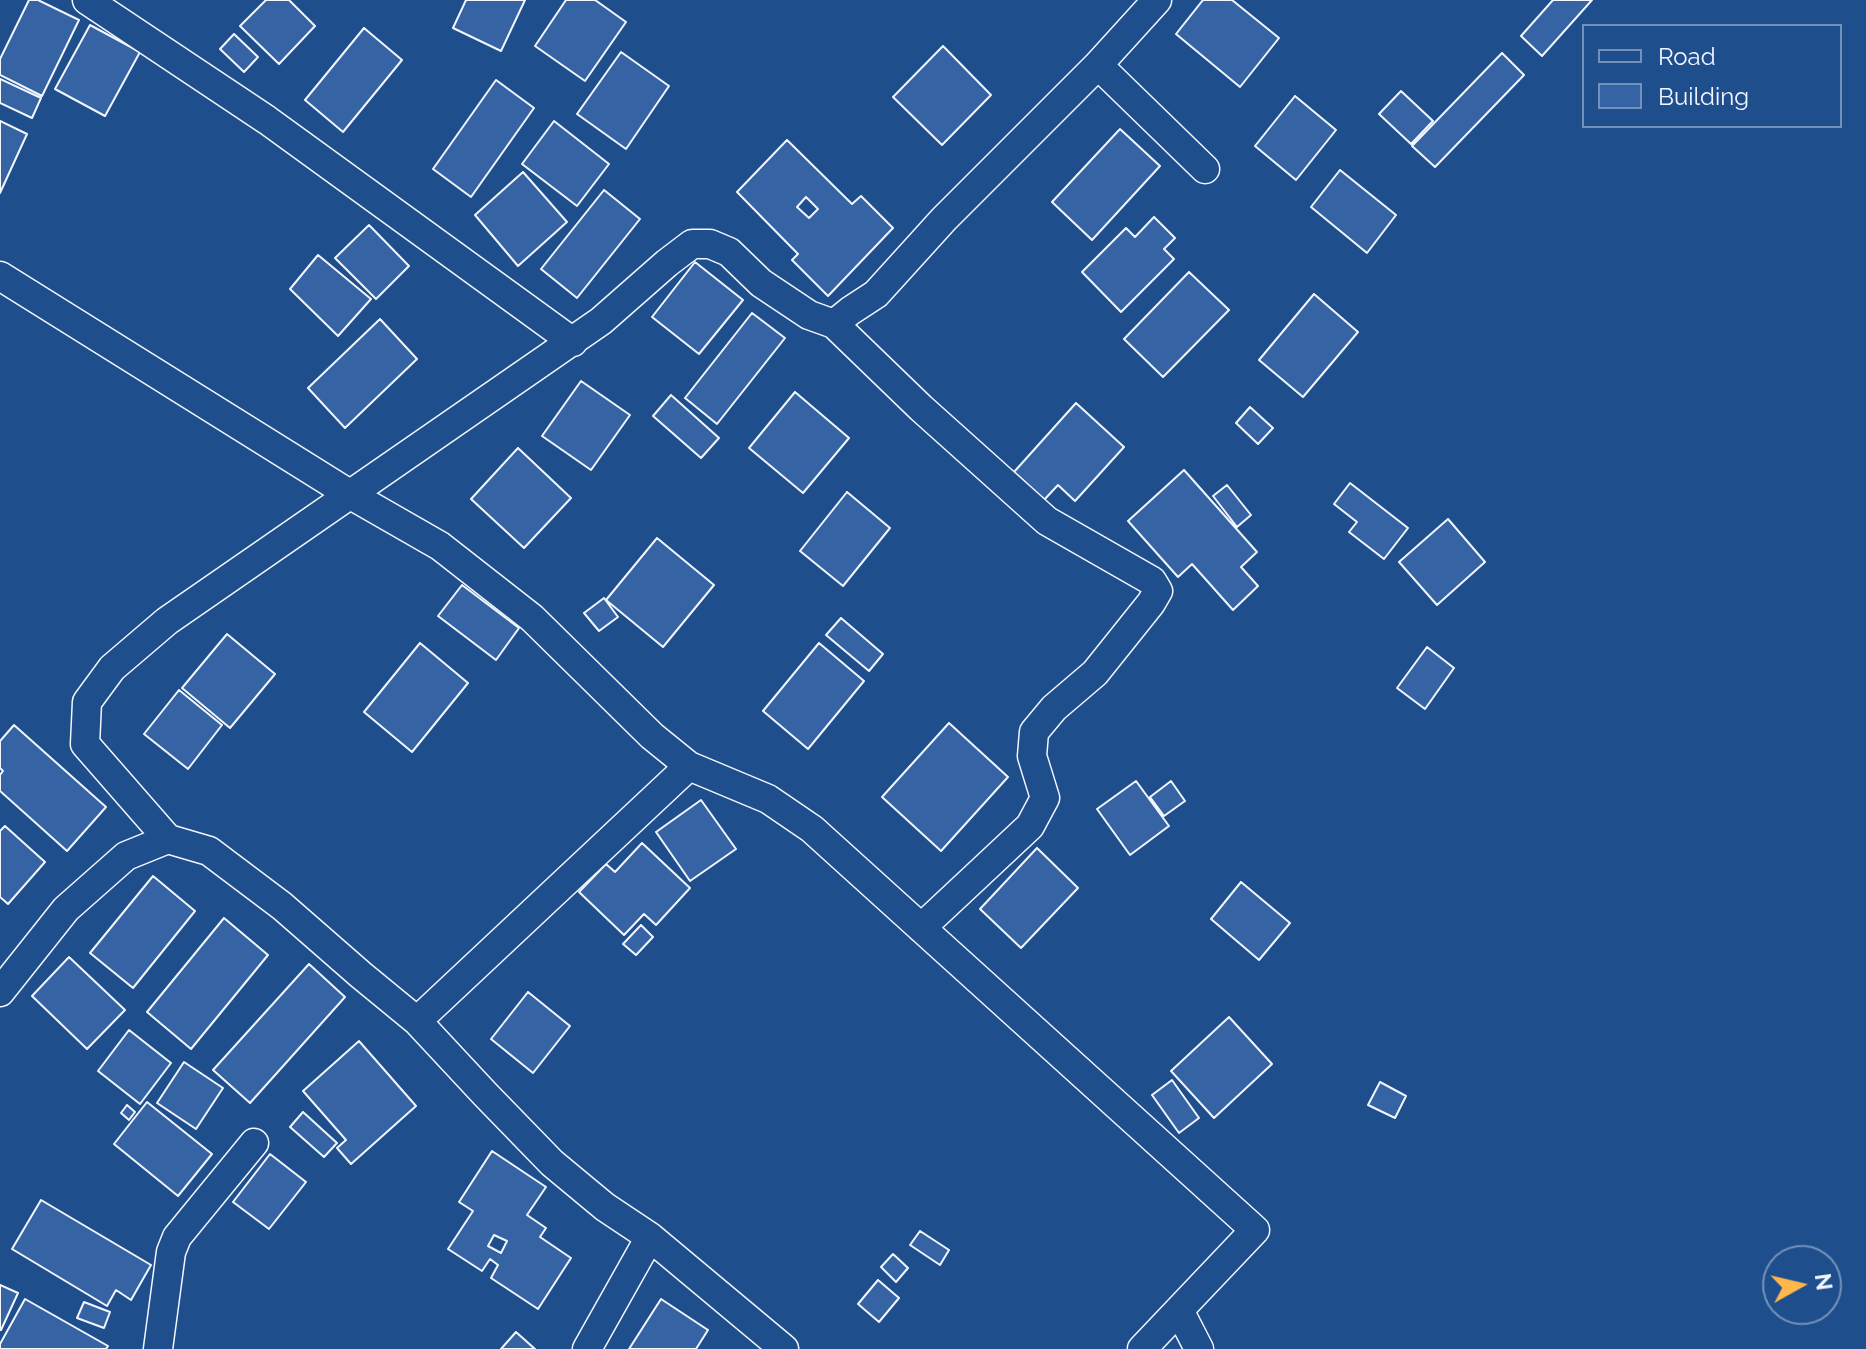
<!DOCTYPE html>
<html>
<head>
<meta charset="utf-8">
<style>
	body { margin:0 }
	#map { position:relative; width:1866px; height:1349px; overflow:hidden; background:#1f4e8c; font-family:Raleway,sans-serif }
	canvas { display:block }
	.legend { position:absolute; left:1582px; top:24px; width:260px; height:104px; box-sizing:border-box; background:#1f4e8c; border:2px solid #7391ba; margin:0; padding:10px 14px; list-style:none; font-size:24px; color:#f2f6ff }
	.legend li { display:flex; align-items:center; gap:16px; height:40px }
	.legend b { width:40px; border:2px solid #7391ba }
	.north { position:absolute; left:1762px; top:1245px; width:80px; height:80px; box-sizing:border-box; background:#1f4e8c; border:2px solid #7391ba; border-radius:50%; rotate:82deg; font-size:22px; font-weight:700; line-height:32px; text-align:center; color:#f2f6ff }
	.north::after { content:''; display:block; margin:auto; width:28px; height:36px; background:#ffb74d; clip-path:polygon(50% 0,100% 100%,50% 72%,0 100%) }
</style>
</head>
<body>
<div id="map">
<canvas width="1866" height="1349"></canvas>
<ul class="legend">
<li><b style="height:10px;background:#1f4e8c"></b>Road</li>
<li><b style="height:22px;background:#3563a3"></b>Building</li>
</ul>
<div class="north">N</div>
</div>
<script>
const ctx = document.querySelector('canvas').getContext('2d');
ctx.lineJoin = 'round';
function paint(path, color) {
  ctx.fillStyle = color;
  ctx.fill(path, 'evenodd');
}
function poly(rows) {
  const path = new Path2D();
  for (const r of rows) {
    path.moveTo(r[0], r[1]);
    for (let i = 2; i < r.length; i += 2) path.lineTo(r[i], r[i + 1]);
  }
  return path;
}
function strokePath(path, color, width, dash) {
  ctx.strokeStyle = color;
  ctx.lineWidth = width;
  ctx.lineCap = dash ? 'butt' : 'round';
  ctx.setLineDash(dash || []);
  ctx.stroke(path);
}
const building = poly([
	[29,0,38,0,79,20,42,96,0,75,0,59,29,0],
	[266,0,289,0,315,26,279,64,240,26,266,0],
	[466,0,525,0,501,51,453,28,466,0],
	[566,0,595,0,626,22,585,81,535,46,566,0],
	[1203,0,1232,0,1279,38,1240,87,1176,34,1203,0],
	[1553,0,1592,0,1542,56,1521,36,1553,0],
	[90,25,140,52,105,116,55,89,90,25],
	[364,28,402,60,343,132,305,100,364,28],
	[234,34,258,57,244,72,220,49,234,34],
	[943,46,991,95,942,145,893,97,943,46],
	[621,52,669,86,626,149,577,114,621,52],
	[1502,53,1524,75,1435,167,1412,146,1502,53],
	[0,79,41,98,32,118,0,103,0,79],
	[496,80,534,108,471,197,433,169,496,80],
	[1401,91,1433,121,1411,144,1379,114,1401,91],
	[1295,96,1336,130,1296,180,1255,146,1295,96],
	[0,121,27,134,0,193,0,121],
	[554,121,609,164,577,206,522,164,554,121],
	[1120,129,1160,166,1092,240,1052,202,1120,129],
	[787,140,852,204,861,196,893,228,828,296,792,260,798,254,737,192,787,140],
	[806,197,818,209,809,218,797,207,806,197],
	[1340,170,1396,215,1367,253,1311,207,1340,170],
	[523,172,567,222,518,266,475,215,523,172],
	[604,190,640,219,577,298,541,269,604,190],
	[1154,217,1175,238,1164,249,1174,259,1121,312,1082,272,1126,228,1135,237,1154,217],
	[369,225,409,266,376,299,335,258,369,225],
	[318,255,371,299,338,336,290,289,318,255],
	[695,262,743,300,699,354,652,317,695,262],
	[1189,272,1229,310,1163,377,1124,339,1189,272],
	[1314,294,1358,332,1303,397,1259,360,1314,294],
	[752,313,785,338,717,424,685,398,752,313],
	[380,319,417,359,345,428,308,388,380,319],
	[581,381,630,415,591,470,542,436,581,381],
	[795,392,849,438,803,493,749,448,795,392],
	[671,395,719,438,701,458,653,416,671,395],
	[1076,403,1124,447,1075,501,1058,485,1044,500,1014,472,1076,403],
	[1250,407,1273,428,1258,444,1236,423,1250,407],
	[518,448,571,498,524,548,471,499,518,448],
	[1184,470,1257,552,1241,567,1258,586,1233,610,1192,564,1178,577,1128,521,1184,470],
	[1350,483,1408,528,1384,559,1349,532,1357,522,1334,504,1350,483],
	[1227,485,1251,515,1237,527,1213,496,1227,485],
	[847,492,890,528,843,586,800,551,847,492],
	[1448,519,1485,562,1437,605,1399,562,1448,519],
	[657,538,714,585,663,647,606,600,657,538],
	[462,585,519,628,496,660,438,616,462,585],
	[604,598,618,617,599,631,584,613,604,598],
	[841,618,883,654,869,671,826,635,841,618],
	[227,634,275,674,230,728,182,688,227,634],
	[420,643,468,683,412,752,364,712,420,643],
	[819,643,864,681,808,749,763,711,819,643],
	[1427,647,1454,668,1425,709,1397,688,1427,647],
	[179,690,222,725,188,769,144,734,179,690],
	[949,723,1008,777,941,851,882,797,949,723],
	[14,725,106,807,67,851,0,791,0,775,3,771,0,768,0,741,14,725],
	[1136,781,1169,826,1130,855,1097,809,1136,781],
	[1171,781,1185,801,1164,816,1150,797,1171,781],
	[701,800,736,849,690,881,656,832,701,800],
	[5,826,45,862,8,904,0,897,0,831,5,826],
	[642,843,690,888,656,925,644,914,624,935,579,892,606,864,615,872,642,843],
	[1037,848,1078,888,1021,948,980,909,1037,848],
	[153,876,195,911,133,988,90,953,153,876],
	[1241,882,1290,923,1259,960,1211,919,1241,882],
	[224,918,268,955,191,1049,147,1012,224,918],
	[641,925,653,937,636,955,623,944,641,925],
	[69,957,125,1010,87,1049,32,996,69,957],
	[309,964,345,997,250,1103,213,1070,309,964],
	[528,992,570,1026,533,1073,491,1039,528,992],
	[1229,1017,1272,1064,1214,1118,1171,1071,1229,1017],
	[129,1030,171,1063,140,1104,98,1071,129,1030],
	[359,1041,416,1106,351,1164,337,1148,346,1140,303,1091,359,1041],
	[184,1062,223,1088,196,1129,157,1103,184,1062],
	[1172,1080,1199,1118,1179,1133,1152,1095,1172,1080],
	[1380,1082,1406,1096,1395,1118,1368,1105,1380,1082],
	[147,1102,212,1154,178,1196,114,1144,147,1102],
	[127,1105,135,1112,129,1120,121,1113,127,1105],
	[303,1112,337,1143,324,1157,290,1127,303,1112],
	[492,1151,546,1187,527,1215,546,1228,540,1237,571,1258,538,1309,491,1278,498,1265,490,1259,482,1271,448,1249,473,1211,459,1202,492,1151],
	[494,1235,507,1241,501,1253,488,1246,494,1235],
	[270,1154,306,1182,269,1229,233,1202,270,1154],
	[41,1200,151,1265,131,1300,116,1290,107,1306,12,1249,41,1200],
	[920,1231,949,1250,940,1265,910,1245,920,1231],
	[893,1254,908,1268,896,1282,881,1267,893,1254],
	[878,1280,899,1298,879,1322,858,1304,878,1280],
	[0,1285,18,1293,1,1330,0,1330,0,1285],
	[25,1299,108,1346,106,1349,0,1349,0,1344,25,1299],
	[661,1299,708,1330,696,1349,629,1349,661,1299],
	[84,1302,110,1312,104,1328,77,1318,84,1302],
	[516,1332,535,1349,501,1349,516,1332]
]);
const street = poly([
	[87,0,267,120,573,342],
	[1098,65,1205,169],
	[0,276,351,495,440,546,532,618,652,736,689,766,768,799,812,829,1255,1230,1142,1349],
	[834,324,921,408,1047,521,1152,581,1158,591,1151,603,1095,673,1054,708,1034,732,1032,756,1045,798,1030,826,921,928],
	[168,839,85,744,87,702,112,668,167,621,601,321,667,263,692,244,710,244,729,252,761,283,809,315,834,324,850,311,876,294,944,219,1098,65,1157,0],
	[0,992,66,909,126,856,168,839,209,851,282,906,361,975,417,1021,485,1094,552,1163,605,1207,650,1237,784,1349],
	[417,1021,689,766],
	[1179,1310,1199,1349],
	[158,1349,171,1252,177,1237,254,1143],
	[587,1349,650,1237]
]);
paint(building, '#3563a3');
strokePath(building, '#f2f6ff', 2);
strokePath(street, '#f2f6ff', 31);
strokePath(street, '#1f4e8c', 28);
</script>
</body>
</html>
